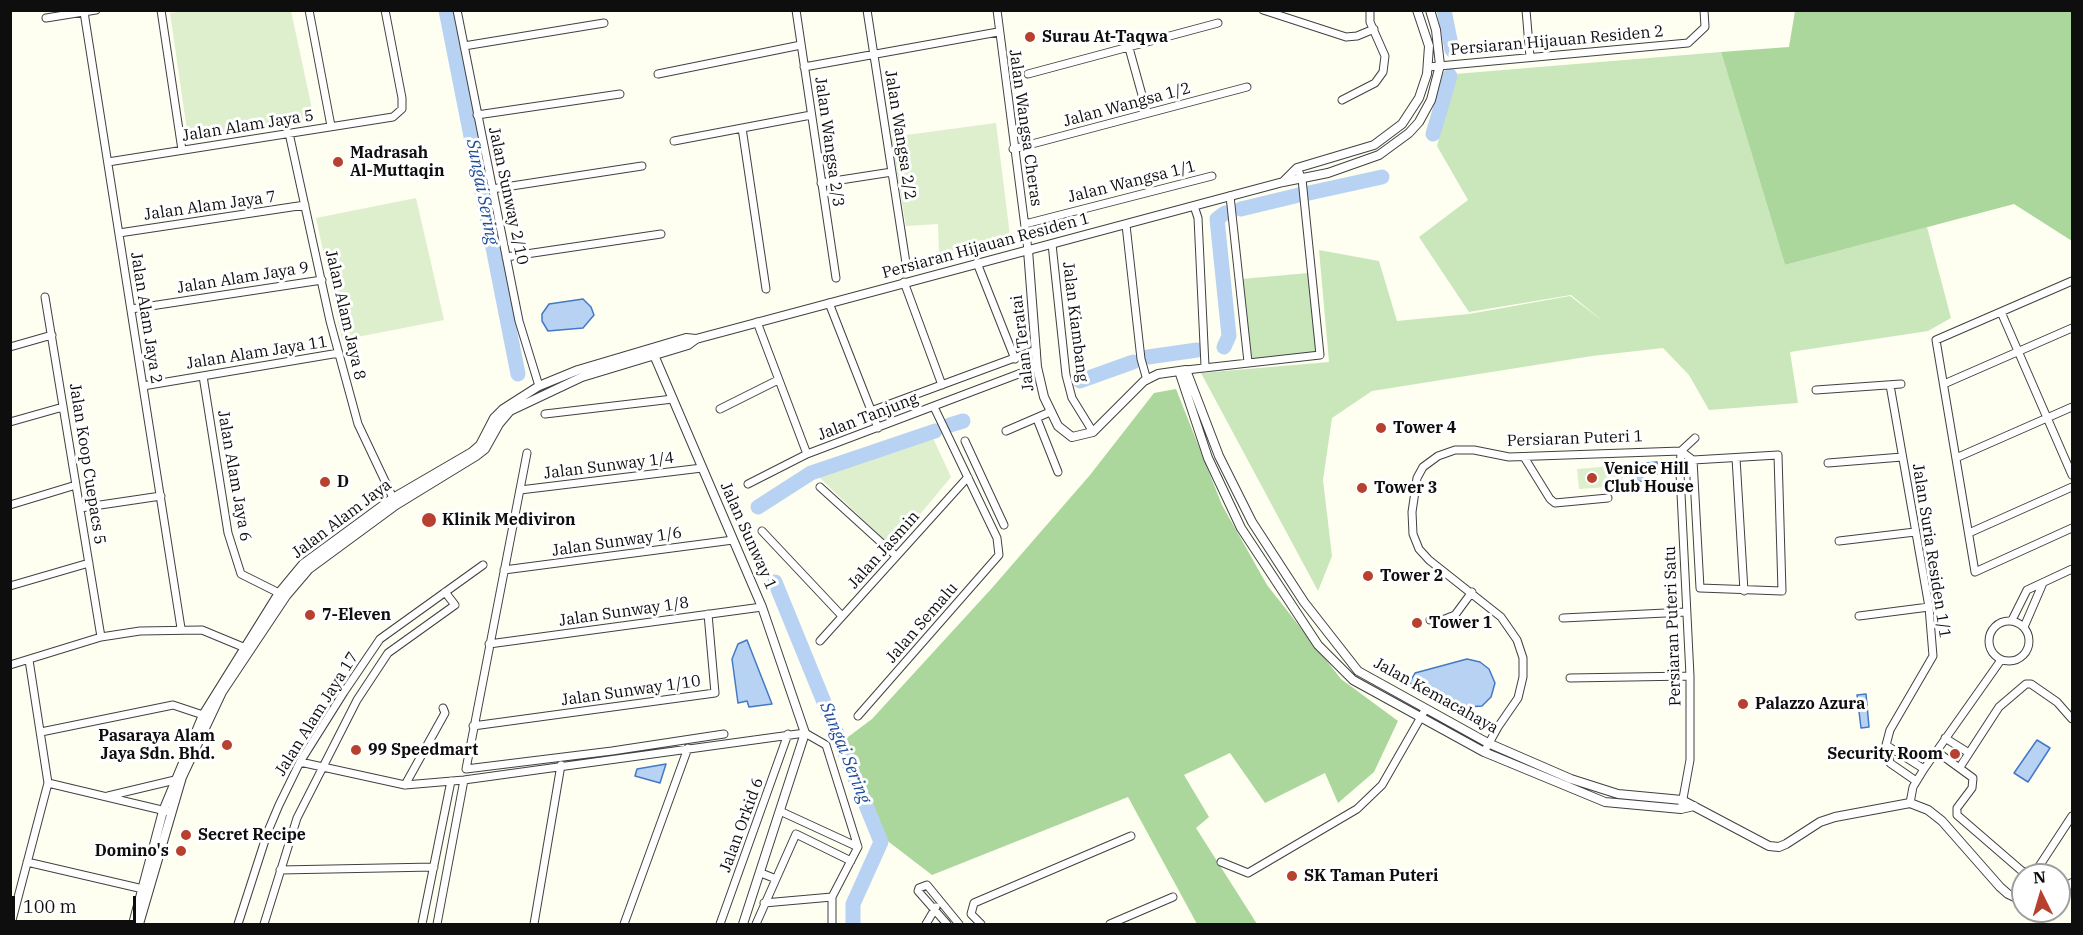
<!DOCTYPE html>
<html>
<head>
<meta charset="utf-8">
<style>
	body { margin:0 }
	#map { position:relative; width:2083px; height:935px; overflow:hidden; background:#fefef1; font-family:"IBM Plex Serif",serif }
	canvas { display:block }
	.frame { position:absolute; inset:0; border:12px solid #0e0e0e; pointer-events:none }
	.north { position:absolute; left:2011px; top:863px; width:60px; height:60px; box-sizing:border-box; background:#fff; border:2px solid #9f9f9f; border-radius:50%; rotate:355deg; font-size:16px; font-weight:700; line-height:24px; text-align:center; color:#0e0e0e }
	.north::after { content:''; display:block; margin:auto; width:21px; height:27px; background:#b7412e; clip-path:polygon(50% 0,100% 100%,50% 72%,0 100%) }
	.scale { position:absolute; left:12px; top:896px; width:124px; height:27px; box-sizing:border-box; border:3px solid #0e0e0e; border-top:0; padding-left:8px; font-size:18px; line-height:21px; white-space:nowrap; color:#0e0e0e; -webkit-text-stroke:4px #fff; paint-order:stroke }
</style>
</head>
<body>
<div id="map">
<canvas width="2083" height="935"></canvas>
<div class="frame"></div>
<div class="north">N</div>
<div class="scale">100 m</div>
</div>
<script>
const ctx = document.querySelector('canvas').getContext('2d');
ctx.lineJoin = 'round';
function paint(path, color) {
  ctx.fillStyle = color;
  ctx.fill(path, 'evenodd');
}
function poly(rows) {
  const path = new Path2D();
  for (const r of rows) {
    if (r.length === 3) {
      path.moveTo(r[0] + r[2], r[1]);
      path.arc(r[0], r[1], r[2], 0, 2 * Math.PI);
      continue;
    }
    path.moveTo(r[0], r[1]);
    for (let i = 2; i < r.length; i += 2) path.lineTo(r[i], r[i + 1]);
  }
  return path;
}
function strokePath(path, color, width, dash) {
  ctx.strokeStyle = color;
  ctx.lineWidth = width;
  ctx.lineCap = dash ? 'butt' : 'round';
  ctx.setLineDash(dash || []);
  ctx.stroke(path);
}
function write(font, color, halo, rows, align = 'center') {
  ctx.font = font + ' "IBM Plex Serif",serif';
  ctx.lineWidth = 6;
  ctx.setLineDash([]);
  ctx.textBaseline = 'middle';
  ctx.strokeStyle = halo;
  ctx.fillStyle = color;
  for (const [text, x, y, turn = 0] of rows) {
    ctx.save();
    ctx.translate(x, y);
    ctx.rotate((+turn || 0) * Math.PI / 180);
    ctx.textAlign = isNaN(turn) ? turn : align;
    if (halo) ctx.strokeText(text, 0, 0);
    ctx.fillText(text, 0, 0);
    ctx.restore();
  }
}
const green = poly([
	[1721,52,1785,265,1927,227,1951,318,1928,331,1790,352,1798,403,1709,410,1689,375,1663,348,1592,356,1372,391,1332,418,1323,480,1332,556,1318,591,1201,373,1329,362,1319,250,1379,261,1397,321,1469,314,1570,296,1604,322,1571,295,1469,312,1419,237,1468,200,1437,146,1455,74],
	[1308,273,1317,353,1250,359,1242,279]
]);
const forest = poly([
	[1795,11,2072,11,2072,241,2014,204,1785,265,1721,52,1789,47],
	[1176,389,1222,505,1267,585,1341,679,1398,721,1374,772,1338,803,1325,773,1265,803,1230,753,1184,775,1209,817,1196,828,1257,924,1197,924,1128,797,932,875,885,839,844,740,872,719,992,588,1090,475,1154,393]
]);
const pitch = poly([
	[186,11,291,11,314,118,188,137,170,13],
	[996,123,1010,236,939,254,938,224,906,226,891,137],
	[416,198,444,320,342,340,316,218],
	[932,436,951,477,892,548,817,475],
	[1622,465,1623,486,1579,489,1577,469]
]);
const water = poly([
	[583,299,591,307,594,315,583,328,548,331,542,321,542,314,549,304,583,299],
	[1657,462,1658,474,1643,475,1644,481,1633,482,1633,474,1626,474,1625,465,1657,462],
	[747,640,772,704,749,707,747,701,738,703,732,659,738,644,747,640],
	[1467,659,1480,662,1489,669,1495,683,1491,697,1482,706,1468,707,1427,698,1413,689,1410,682,1415,673,1467,659],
	[1866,694,1869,727,1861,728,1857,695,1866,694],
	[2037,740,2050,748,2028,782,2014,773,2037,740],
	[666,764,660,783,635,776,637,769,666,764]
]);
const river = poly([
	[446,10,518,374],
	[1444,10,1452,50],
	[1433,134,1450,76],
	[1309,193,1382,177],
	[1241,209,1299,195],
	[1224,347,1229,336,1217,219,1225,213],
	[1148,357,1197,350],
	[1080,381,1133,362],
	[950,425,963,421],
	[758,507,811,473,935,431],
	[775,582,881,842,853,904,853,924]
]);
const minor = poly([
	[161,10,182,150],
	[309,10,331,126],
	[457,10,519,321,539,386],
	[796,10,836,278],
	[867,10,906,263],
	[997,10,1028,250],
	[1263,10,1346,37,1357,36,1374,29],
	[1526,10,1530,57],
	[84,12,181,628],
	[46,18,96,10],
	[464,46,604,23],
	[1129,48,1147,113],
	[804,67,998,32],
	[1428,67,1688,43,1705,27,1704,10],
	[658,74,801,45],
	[1028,74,1218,23],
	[1342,100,1375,83,1383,72,1385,56,1370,22,1370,10],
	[477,115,620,94],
	[742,128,766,289],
	[289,133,330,321,358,424,393,498],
	[674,141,811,115],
	[1013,149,1247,87],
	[108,162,393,117,402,109,402,98,385,10],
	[821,183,892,172],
	[492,189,642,166],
	[1230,196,1248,362],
	[1194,206,1198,218,1205,366],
	[1025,224,1212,176],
	[1126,225,1141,359,1147,380],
	[119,233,305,205],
	[1052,244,1066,375,1072,398,1093,432],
	[506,257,661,234],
	[977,263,1015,359],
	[2072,281,1936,340,1975,572,2072,528],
	[904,282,942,385],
	[45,297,101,637],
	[829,303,878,428],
	[131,309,322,280],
	[2001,312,2072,475],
	[757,322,807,454],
	[10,347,52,335],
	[1186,370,1320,355,1302,179,1297,168],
	[203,376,228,533,241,574,279,593],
	[1944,384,2072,328],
	[1890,385,1929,607,1933,656,1890,730,1886,745,1890,763,1916,781],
	[143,386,339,353],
	[1816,390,1901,384],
	[720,409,778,380],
	[871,411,1036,350],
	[545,414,673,399],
	[1037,419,1058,472],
	[10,422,63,407],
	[1006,431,1050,412],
	[965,441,1004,525],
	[1681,451,1693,460,1700,588,1782,591,1778,455,1693,460],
	[1681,451,1680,473,1690,676,1690,760,1682,804],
	[1681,451,1695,438],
	[527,453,466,769,612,751,724,734],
	[1524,457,1550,499,1555,503,1608,498],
	[1736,458,1744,591],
	[1956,458,2072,407],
	[1828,463,1902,457],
	[748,484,807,454,1037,367],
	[820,487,896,556],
	[520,490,702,468],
	[10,505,76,485],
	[80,508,161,496],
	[762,531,842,616],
	[1969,533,2072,487],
	[1839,541,1915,532],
	[504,570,733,540],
	[10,586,89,563],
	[1859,616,1929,607],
	[1563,618,1686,612],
	[1430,620,1445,619,1455,615,1472,592],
	[2012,620,2027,590,2072,569],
	[2009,641,20],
	[2024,627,2043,583],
	[820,641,968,477],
	[489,644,762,607],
	[10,665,101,637,140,631,202,630,243,647],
	[1570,678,1690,676],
	[858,716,999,555,997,538,934,407],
	[473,726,715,693,708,614],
	[41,732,173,705,203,715],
	[1945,738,1969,753],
	[1886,745,1924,769],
	[1936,751,1973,778,1972,788,1957,808,1957,815,2023,872,2036,871,2072,816],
	[1484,752,1498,727,1518,698,1523,677,1523,658,1517,640,1501,617,1429,560,1419,549,1413,534,1412,512,1417,478,1423,467,1438,456,1455,450,1474,450,1509,457,1681,451],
	[300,762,405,785,464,780,805,733,826,745,858,847,832,897,832,924],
	[1960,767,1999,707,2026,684,2031,684,2057,702,2072,719],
	[48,783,170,812],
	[405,785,445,713,443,708],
	[108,796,175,780],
	[1910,803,1913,787,1924,769,2001,660],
	[782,812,858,847],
	[27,862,143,889],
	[1221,862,1248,873,1357,809,1382,785,1425,710],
	[280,870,434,867],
	[761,873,776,879],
	[764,903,832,897],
	[11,924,48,783,29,660],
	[238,924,268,831,279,805,300,762,344,692,380,639,483,565],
	[264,924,297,818,357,700,388,653,455,605,445,592],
	[422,924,451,781],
	[437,924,464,780],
	[534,924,561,765],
	[624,924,688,748],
	[720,924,788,734],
	[756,924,796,834,851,861],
	[926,924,936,907],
	[947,924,918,891,919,888,927,885,959,924],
	[981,924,971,914,974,903,1131,836],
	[1110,924,1173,897]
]);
const tertiary = poly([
	[1283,182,1297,168,1374,145,1402,124,1419,98,1427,74,1429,46,1417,10],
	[1028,250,1037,367,1044,397,1058,426,1072,437,1093,432,1144,381,1158,374,1186,370,1219,456,1252,522,1304,602,1358,671,1488,743,1571,779,1618,794,1682,800,1769,846,1779,847,1786,844,1820,822,1835,817,1910,803,1928,810,1942,821,2000,887,2008,894,2023,901],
	[654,355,762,607,805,733,743,924],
	[1179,371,1208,458,1241,528,1318,645,1353,680,1484,752,1605,802,1681,809,1694,806],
	[2059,891,2072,883],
	[133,924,163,811,203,715,279,593,303,564,393,498,472,452,480,445,494,418,503,409,539,386,578,370,686,338,696,339],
	[139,924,182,777,222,692,286,596,309,569,396,505,476,456,485,449,499,424,510,411,582,377,688,345,696,339,1283,182,1328,173,1379,155,1409,133,1419,122,1431,100,1440,65,1436,30,1430,10]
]);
const markers = [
	[1030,37,6,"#b7412e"],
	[338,162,6,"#b7412e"],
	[1381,428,6,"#b7412e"],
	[1592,478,6,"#b7412e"],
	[325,482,6,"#b7412e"],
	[1362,488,6,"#b7412e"],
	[429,520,8,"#b7412e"],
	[1368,576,6,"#b7412e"],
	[310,615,6,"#b7412e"],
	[1417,623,6,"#b7412e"],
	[1743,704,6,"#b7412e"],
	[227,745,6,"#b7412e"],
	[356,750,6,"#b7412e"],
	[1955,754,6,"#b7412e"],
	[186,835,6,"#b7412e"],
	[181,851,6,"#b7412e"],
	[1292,876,6,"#b7412e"]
];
const poiNames = [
	["Surau At-Taqwa",1042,37],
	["Madrasah",350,153],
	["Al-Muttaqin",350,171],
	["Tower 4",1393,428],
	["Venice Hill",1604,469],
	["Club House",1604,487],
	["D",337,482],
	["Tower 3",1374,488],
	["Klinik Mediviron",442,520],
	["Tower 2",1380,576],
	["7-Eleven",322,615],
	["Tower 1",1429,623],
	["Palazzo Azura",1755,704],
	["Pasaraya Alam",215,736,"right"],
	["Jaya Sdn. Bhd.",215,754,"right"],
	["99 Speedmart",368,750],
	["Security Room",1943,754,"right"],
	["Secret Recipe",198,835],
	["Domino's",169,851,"right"],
	["SK Taman Puteri",1304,876]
];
const streetNames = [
	["Persiaran Hijauan Residen 2",1557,41,-5],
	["Jalan Wangsa 1/2",1127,105,-15],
	["Jalan Alam Jaya 5",248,126,-9],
	["Jalan Wangsa Cheras",1025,128,82],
	["Jalan Wangsa 2/2",900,135,81],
	["Jalan Wangsa 2/3",829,142,82],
	["Jalan Wangsa 1/1",1132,182,-14],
	["Jalan Sunway 2/10",508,196,78],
	["Jalan Alam Jaya 7",210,206,-8],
	["Persiaran Hijauan Residen 1",986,246,-15],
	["Jalan Alam Jaya 9",243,278,-9],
	["Jalan Alam Jaya 8",345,315,77],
	["Jalan Alam Jaya 2",146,318,81],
	["Jalan Kiambang",1075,322,83],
	["Jalan Teratai",1023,343,-97],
	["Jalan Alam Jaya 11",257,353,-9],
	["Jalan Tanjung",868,417,-21],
	["Persiaran Puteri 1",1575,439,-2],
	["Jalan Koop Cuepacs 5",87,464,81],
	["Jalan Sunway 1/4",609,466,-7],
	["Jalan Alam Jaya 6",234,476,80],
	["Jalan Alam Jaya",342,519,-37],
	["Jalan Sunway 1",748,536,66],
	["Jalan Sunway 1/6",617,542,-8],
	["Jalan Jasmin",884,550,-48],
	["Jalan Suria Residen 1/1",1931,551,81],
	["Jalan Sunway 1/8",624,612,-8],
	["Jalan Semalu",922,623,-49],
	["Persiaran Puteri Satu",1673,626,-92],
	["Jalan Sunway 1/10",631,691,-8],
	["Jalan Kemacahaya",1436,696,29],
	["Jalan Alam Jaya 17",317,714,-58],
	["Jalan Orkid 6",742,825,-70]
];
const waterNames = [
	["Sungai Sering",482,192,79],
	["Sungai Sering",845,753,68]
];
paint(green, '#cae7bc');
paint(forest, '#abd79c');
paint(pitch, '#ddefcd');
paint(water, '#b8d2f3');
strokePath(water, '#4379c6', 1.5);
strokePath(river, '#b8d2f3', 15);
strokePath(minor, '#414141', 9);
strokePath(tertiary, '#414141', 10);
strokePath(minor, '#fff', 7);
strokePath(tertiary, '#fff', 8);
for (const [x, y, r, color] of markers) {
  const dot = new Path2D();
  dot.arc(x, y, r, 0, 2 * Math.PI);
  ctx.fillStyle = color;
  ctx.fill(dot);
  strokePath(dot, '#fff', 2);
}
write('bold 16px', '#0e0e0e', '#fff', poiNames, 'left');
write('16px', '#0e0e0e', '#fff', streetNames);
write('italic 18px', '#1e4c9a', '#fff', waterNames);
</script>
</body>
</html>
